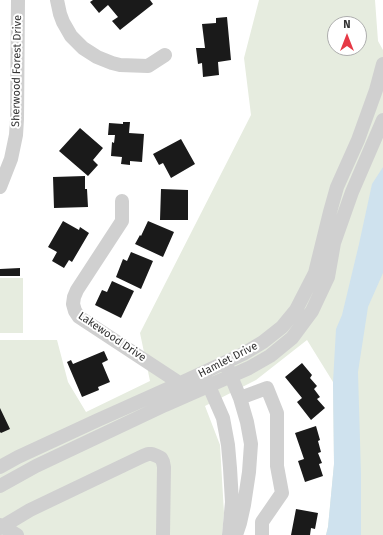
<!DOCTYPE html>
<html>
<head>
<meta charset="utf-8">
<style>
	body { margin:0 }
	#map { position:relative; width:383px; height:535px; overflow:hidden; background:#fff; font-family:"Fira Sans",sans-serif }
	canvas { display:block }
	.north { position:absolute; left:327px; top:16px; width:40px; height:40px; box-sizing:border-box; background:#fff; border:1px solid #adadad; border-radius:50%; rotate:0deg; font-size:11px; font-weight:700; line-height:16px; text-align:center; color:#333 }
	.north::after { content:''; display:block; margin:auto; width:14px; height:18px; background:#e63946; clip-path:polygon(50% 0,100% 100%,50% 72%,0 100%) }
</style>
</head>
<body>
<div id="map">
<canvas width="383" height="535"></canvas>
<div class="north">N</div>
</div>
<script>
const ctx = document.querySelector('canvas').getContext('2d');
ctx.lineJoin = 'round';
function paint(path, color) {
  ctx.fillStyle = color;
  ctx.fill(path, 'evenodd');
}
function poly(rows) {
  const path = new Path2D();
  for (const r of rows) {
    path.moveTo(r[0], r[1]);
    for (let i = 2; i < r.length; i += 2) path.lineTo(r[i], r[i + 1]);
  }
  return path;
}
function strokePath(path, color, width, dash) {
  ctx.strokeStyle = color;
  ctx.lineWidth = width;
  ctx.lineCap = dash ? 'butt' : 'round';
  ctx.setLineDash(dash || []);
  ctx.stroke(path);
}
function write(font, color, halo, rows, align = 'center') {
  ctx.font = font + ' "Fira Sans",sans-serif';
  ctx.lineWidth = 4;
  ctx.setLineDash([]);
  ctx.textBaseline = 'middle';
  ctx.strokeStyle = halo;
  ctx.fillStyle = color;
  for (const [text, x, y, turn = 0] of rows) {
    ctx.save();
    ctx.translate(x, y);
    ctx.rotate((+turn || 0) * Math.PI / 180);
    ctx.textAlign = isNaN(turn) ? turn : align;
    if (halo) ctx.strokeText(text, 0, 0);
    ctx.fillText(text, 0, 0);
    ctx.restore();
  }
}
const green = poly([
	[259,0,375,0,378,41,383,50,383,535,326,535,328,527,334,464,333,382,307,340,256,380,205,406,220,445,224,513,222,535,0,535,0,340,57,340,68,382,86,412,150,381,140,333,251,115,244,58],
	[335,24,359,24,359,48,335,48],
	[0,278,23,278,23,333,0,333]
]);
const water = poly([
	[383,167,383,273,368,307,358,372,361,474,361,535,326,535,328,527,334,464,333,382,336,329,342,315,359,244,372,184]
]);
const building = poly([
	[93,0,150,0,153,4,120,30,112,21,118,17,108,5,99,13,90,2],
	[227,17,231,60,218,62,219,75,203,77,202,63,198,64,196,48,205,48,202,24,216,23,216,18],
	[123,122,130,122,129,133,144,134,142,162,130,161,130,165,121,164,122,157,111,156,112,142,114,143,115,135,108,135,109,123,123,124],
	[80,128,103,148,93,160,98,165,88,176,59,151],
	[181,139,195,164,171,178,163,163,159,165,153,154],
	[85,176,85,189,87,189,88,207,54,208,53,177],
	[161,189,188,190,188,220,160,220],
	[63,221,79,230,80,227,89,233,72,262,69,260,64,268,52,261,57,252,48,247],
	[148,221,174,232,163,257,135,244,140,235,141,236],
	[131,252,153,261,141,289,116,277,123,259,127,261],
	[20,268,20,276,0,276,0,269],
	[112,281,134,291,121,318,95,305,102,290,107,292],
	[104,351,108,360,102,363,110,382,98,387,99,390,82,397,67,362,71,360,73,364],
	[302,363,312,375,310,378,317,386,314,389,320,397,317,399,325,408,311,420,297,402,302,398,285,377],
	[0,408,10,429,1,433,0,432],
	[316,426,320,440,318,441,321,452,318,453,322,463,319,464,323,476,305,482,298,461,304,459,295,433],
	[296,509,318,513,315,529,311,528,310,535,291,535]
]);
const minor = poly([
	[57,0,60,14,63,22,71,36,83,48,97,57,112,63,120,65,148,66,165,55],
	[0,187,11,159,16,135,17,119,18,0],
	[122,201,122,221,77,290,74,297,73,304,75,311,79,317,187,388],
	[228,369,240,398,247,422,251,444,249,472,244,505,240,523,236,535],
	[205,377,223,418,228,445,230,468,232,502,229,535],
	[240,398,267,388,277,413,277,466,282,493,262,522,262,535],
	[0,467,18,457,98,420,181,383,243,354,263,342,282,327,296,310,315,273,330,212,337,187,358,140,376,90,383,64],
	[0,486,36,466,165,405,249,368,270,356,292,338,312,311,328,277,334,243,352,192,383,120],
	[0,525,17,535],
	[0,528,30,510,143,456,148,454,152,454,157,456,161,458,163,462,164,467,163,535]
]);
const streetNames = [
	["Sherwood Forest Drive",17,71,-89],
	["Lakewood Drive",112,337,34],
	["Hamlet Drive",228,360,-27]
];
paint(green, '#e6ecdf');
paint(water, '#cfe2ee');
paint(building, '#1a1a1a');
strokePath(minor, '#d0d0d0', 14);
write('11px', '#333', '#fff', streetNames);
</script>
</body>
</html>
